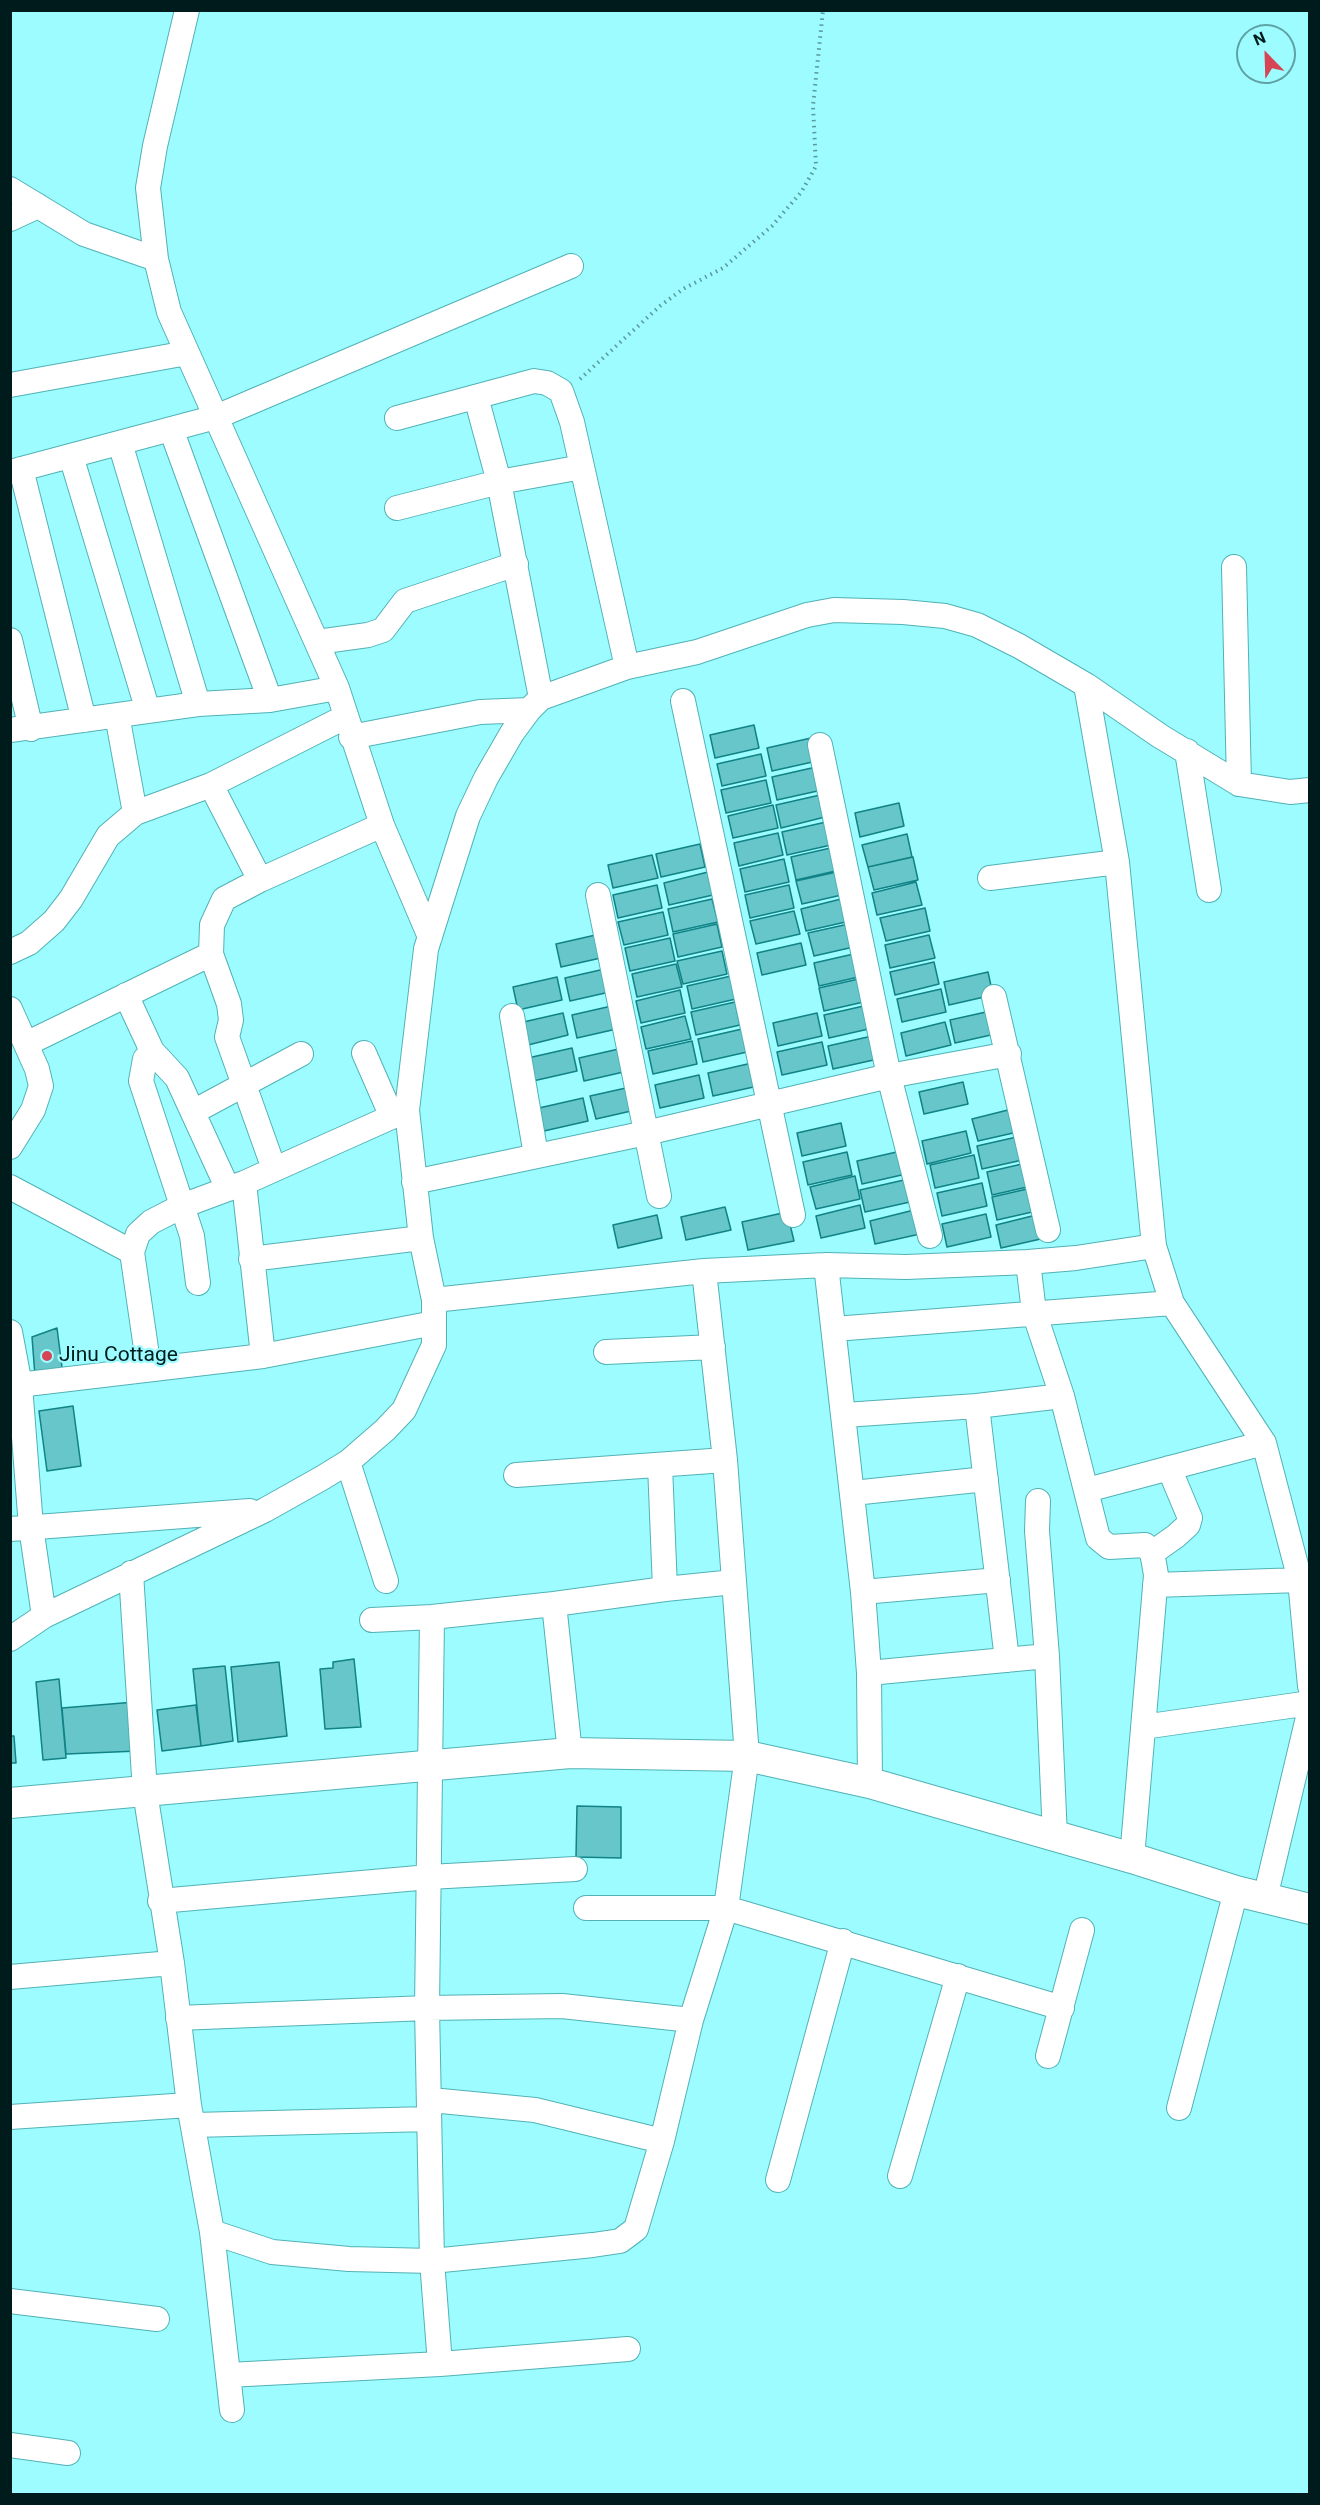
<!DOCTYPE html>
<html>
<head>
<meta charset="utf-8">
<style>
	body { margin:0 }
	#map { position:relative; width:1320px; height:2505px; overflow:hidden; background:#9dfcff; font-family:Roboto,sans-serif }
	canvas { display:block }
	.frame { position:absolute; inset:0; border:12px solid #001b1c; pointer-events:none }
	.north { position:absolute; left:1236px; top:24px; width:60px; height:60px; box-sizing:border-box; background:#9dfcff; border:2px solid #5ea2a4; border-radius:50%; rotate:337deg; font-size:16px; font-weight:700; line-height:24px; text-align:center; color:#001b1c }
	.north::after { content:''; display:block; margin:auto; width:21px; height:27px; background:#d54554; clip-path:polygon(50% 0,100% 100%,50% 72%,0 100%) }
</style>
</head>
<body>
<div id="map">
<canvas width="1320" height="2505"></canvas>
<div class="frame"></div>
<div class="north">N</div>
</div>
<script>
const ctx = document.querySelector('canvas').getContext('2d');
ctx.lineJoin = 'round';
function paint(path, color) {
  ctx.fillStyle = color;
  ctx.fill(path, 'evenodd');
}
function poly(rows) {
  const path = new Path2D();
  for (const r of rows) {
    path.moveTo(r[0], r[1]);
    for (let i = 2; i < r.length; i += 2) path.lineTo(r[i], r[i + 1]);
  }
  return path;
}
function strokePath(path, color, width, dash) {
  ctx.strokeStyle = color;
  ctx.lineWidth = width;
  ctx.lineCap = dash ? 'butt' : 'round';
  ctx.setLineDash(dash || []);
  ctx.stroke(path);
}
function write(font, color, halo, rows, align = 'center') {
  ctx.font = font + ' Roboto,sans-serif';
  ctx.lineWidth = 4.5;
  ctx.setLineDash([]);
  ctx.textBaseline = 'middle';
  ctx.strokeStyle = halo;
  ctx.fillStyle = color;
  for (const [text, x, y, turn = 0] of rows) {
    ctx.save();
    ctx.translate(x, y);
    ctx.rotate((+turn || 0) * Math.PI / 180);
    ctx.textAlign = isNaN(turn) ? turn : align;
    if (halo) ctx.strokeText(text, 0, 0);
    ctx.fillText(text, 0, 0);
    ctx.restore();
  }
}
const building = poly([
	[754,725,759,748,715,758,710,735,754,725],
	[811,738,817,761,772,771,767,748,811,738],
	[761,754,766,776,722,786,717,764,761,754],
	[816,767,822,790,777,800,772,777,816,767],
	[766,780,771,803,726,813,721,790,766,780],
	[820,795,825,817,781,828,776,805,820,795],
	[899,803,904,826,860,837,855,813,899,803],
	[773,805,778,828,733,838,728,816,773,805],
	[826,822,831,845,787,855,782,832,826,822],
	[778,833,783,855,739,866,734,843,778,833],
	[907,834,912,857,868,867,862,845,907,834],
	[700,844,705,867,661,877,656,854,700,844],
	[835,847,840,870,796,880,791,857,835,847],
	[652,855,658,878,613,888,608,865,652,855],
	[913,857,918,880,874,890,868,867,913,857],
	[784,859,789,882,745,892,740,869,784,859],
	[841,871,846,894,802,904,796,881,841,871],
	[708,872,713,895,669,905,664,883,708,872],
	[916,882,922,905,877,915,872,893,916,882],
	[657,885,662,908,618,918,613,895,657,885],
	[789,885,794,908,750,918,745,895,789,885],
	[845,898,850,921,806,931,801,909,845,898],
	[712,899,718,922,673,932,668,909,712,899],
	[925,908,930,931,886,941,880,918,925,908],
	[794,911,800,934,756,944,750,921,794,911],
	[663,912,668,935,624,945,618,922,663,912],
	[853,923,858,946,814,956,808,933,853,923],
	[717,924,722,947,678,957,673,934,717,924],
	[600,934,605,957,561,967,556,944,600,934],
	[929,935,935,958,890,968,885,945,929,935],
	[670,938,675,961,630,971,625,948,670,938],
	[801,943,806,965,762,975,757,953,801,943],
	[722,951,727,974,683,984,677,961,722,951],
	[858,953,863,976,819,986,814,963,858,953],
	[934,962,939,984,895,995,890,972,934,962],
	[676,964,682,987,637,997,632,974,676,964],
	[609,968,614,991,570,1001,565,978,609,968],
	[988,972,993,995,949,1005,944,982,988,972],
	[731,976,736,999,692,1009,687,986,731,976],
	[557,977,562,1000,518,1010,513,987,557,977],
	[863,978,868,1001,824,1011,819,988,863,978],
	[941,989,946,1012,902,1022,897,999,941,989],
	[680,990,685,1013,641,1023,636,1001,680,990],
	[735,1002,740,1025,696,1035,691,1012,735,1002],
	[616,1005,621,1028,577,1038,572,1015,616,1005],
	[868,1005,873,1028,829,1038,824,1015,868,1005],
	[995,1010,1000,1033,955,1043,950,1020,995,1010],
	[563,1013,568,1035,524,1046,519,1023,563,1013],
	[817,1013,822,1036,778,1046,773,1023,817,1013],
	[685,1016,691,1039,646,1049,641,1027,685,1016],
	[945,1022,951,1045,906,1056,901,1033,945,1022],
	[742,1029,747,1052,703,1062,698,1039,742,1029],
	[872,1036,878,1059,833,1069,828,1046,872,1036],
	[692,1041,697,1064,653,1074,648,1051,692,1041],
	[822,1042,827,1065,782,1075,777,1052,822,1042],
	[572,1048,577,1071,533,1081,528,1058,572,1048],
	[623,1048,628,1071,584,1081,579,1058,623,1048],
	[752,1063,758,1086,713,1096,708,1073,752,1063],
	[699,1075,704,1098,660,1108,655,1085,699,1075],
	[963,1082,968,1104,924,1114,919,1092,963,1082],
	[635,1086,640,1109,596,1119,590,1096,635,1086],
	[583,1098,588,1121,544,1131,539,1108,583,1098],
	[1016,1108,1022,1131,978,1141,972,1119,1016,1108],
	[841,1123,846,1146,802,1156,797,1133,841,1123],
	[966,1131,971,1153,927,1164,922,1141,966,1131],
	[1021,1136,1027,1159,982,1169,977,1146,1021,1136],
	[901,1151,906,1174,862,1184,857,1161,901,1151],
	[847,1152,852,1175,808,1185,803,1162,847,1152],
	[974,1155,979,1178,935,1188,930,1165,974,1155],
	[1031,1162,1036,1185,992,1195,987,1172,1031,1162],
	[855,1176,860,1199,816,1209,810,1187,855,1176],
	[904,1180,910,1202,865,1212,860,1190,904,1180],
	[982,1183,987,1206,942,1216,937,1193,982,1183],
	[1036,1187,1041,1210,997,1220,992,1197,1036,1187],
	[860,1205,865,1228,821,1238,816,1216,860,1205],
	[725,1207,731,1230,686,1240,681,1217,725,1207],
	[914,1210,920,1234,875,1244,870,1221,914,1210],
	[787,1212,794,1241,748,1250,742,1222,787,1212],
	[986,1214,991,1237,947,1247,942,1224,986,1214],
	[1040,1214,1045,1238,1001,1248,996,1225,1040,1214],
	[657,1215,662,1238,618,1248,613,1225,657,1215],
	[57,1328,63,1375,35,1376,32,1337,57,1328],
	[73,1406,81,1466,47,1471,39,1411,73,1406],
	[354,1659,361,1727,325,1729,320,1669,333,1668,333,1662,354,1659],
	[279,1662,287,1736,238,1742,231,1667,279,1662],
	[225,1666,233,1741,201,1746,193,1669,225,1666],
	[59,1679,66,1758,43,1760,36,1682,59,1679],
	[135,1702,138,1751,66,1754,62,1708,135,1702],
	[196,1705,201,1746,162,1751,157,1710,196,1705],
	[10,1736,14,1736,16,1763,10,1763,10,1736],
	[577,1806,621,1807,621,1858,576,1857,577,1806]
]);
const path = poly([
	[580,379,660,306,683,289,723,268,772,226,802,191,816,166,813,106,823,10]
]);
const minor = poly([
	[187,10,155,146,148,188,156,259,169,312,337,688,382,825,430,937],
	[10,189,84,234,156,259],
	[10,219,38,206],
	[10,385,187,353],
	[476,397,499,482,541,698],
	[397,418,534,381,547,383,561,391,572,422,627,667],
	[171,429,270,700],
	[120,443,198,704],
	[71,456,148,711],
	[21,469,84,720],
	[10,472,216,417,571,266],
	[397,508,499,482,582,467],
	[1234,567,1239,784],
	[10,640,31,729],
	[317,642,368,635,383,630,405,601,516,564],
	[1086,685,1117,862,1154,1246,1172,1303,1264,1443,1300,1580,1310,1686],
	[683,701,793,1215],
	[117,715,135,813],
	[10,730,198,704,270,700,337,688],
	[351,737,480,712,529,710],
	[820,745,889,1076,930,1236],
	[1187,751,1209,890],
	[211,785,260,880],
	[990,878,1117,862],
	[598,895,659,1196],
	[10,952,29,943,54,921,71,899,108,836,135,813,211,785,345,717],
	[211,954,229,1004,231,1020,227,1037,274,1169],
	[126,995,152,1051,177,1078,228,1189],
	[994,997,1048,1230],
	[10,1009,37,1069,41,1086,33,1110,10,1147],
	[512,1016,536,1155],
	[26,1044,211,954,212,925,224,899,260,880,382,825],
	[152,1051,145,1059,141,1081,192,1236,198,1283],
	[364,1053,392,1117],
	[193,1112,301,1054],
	[414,1182,646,1133,889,1076,1009,1054],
	[244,1183,263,1356],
	[10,1187,132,1252],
	[251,1259,421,1238],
	[1028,1262,1034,1312,1062,1396,1098,1538,1109,1547,1145,1545,1152,1553,1154,1563,1156,1575,1132,1858],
	[826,1265,863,1592,869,1673,870,1783],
	[434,1300,704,1271,826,1265,906,1267,1028,1262,1076,1258,1154,1246],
	[834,1329,1172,1303],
	[10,1332,20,1385,31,1527,44,1616],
	[606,1352,713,1347],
	[149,1369,132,1252,138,1234,151,1222,182,1206,244,1183,407,1110],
	[10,1386,263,1356,434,1323],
	[977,1406,1007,1660],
	[845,1415,977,1406,1062,1396],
	[348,1462,386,1581],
	[660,1465,665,1589],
	[516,1475,725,1460],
	[1087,1490,1264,1443],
	[853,1493,986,1479],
	[10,1529,250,1511],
	[1152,1553,1176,1536,1188,1525,1190,1518,1169,1468],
	[131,1573,145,1792,172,1963,189,2105,212,2232,232,2410],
	[1155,1585,1300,1580],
	[863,1592,998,1580],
	[432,1617,427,2008,432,2261,440,2364,628,2349],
	[372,1620,432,1617,554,1604],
	[10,1639,44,1616,265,1510,322,1478,348,1462,385,1430,404,1410,434,1345,434,1300,421,1238,407,1110,426,949,468,816,486,778,512,733,529,710,541,698,627,667,697,652,807,615,834,610,903,612,945,616,977,625,1019,646,1086,685,1160,736,1239,784,1290,792,1310,790],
	[1047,1656,1055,1837],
	[869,1673,1047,1656,1037,1531,1038,1501],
	[1143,1727,1310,1703],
	[570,1753,554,1604,665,1589,734,1582],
	[1265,1898,1310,1709],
	[160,1901,429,1877,575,1869],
	[586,1908,726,1908,1062,2008],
	[10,1977,172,1963],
	[178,2018,427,2008,562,2006,691,2020],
	[1048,2056,1082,1930],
	[431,2100,535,2110,662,2141],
	[1179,2108,1236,1891],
	[10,2117,189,2105],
	[193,2125,429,2119],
	[900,2176,958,1976],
	[778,2180,843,1941],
	[212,2232,272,2252,349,2259,432,2261,593,2245,620,2241,636,2229,662,2141,691,2020,726,1908,747,1756,725,1460,704,1271],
	[10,2301,157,2319],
	[228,2375,440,2364],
	[10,2445,68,2453]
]);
const major = poly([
	[10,1803,570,1753,747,1756,870,1783,1132,1858,1236,1891,1310,1909]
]);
const markers = [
	[47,1356,6,"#d54554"]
];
const poiNames = [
	["Jinu Cottage",59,1356]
];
paint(building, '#67c6ca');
strokePath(building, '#118285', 1.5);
strokePath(minor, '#51b2b5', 26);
strokePath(major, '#51b2b5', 32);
strokePath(path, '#599a9c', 4, [1.5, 4.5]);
strokePath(minor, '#fff', 24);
strokePath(major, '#fff', 30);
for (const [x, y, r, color] of markers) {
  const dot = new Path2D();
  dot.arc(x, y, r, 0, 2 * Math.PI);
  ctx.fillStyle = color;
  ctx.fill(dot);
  strokePath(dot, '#9dfcff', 2);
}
write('21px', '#001b1c', '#9dfcff', poiNames, 'left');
</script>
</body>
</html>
